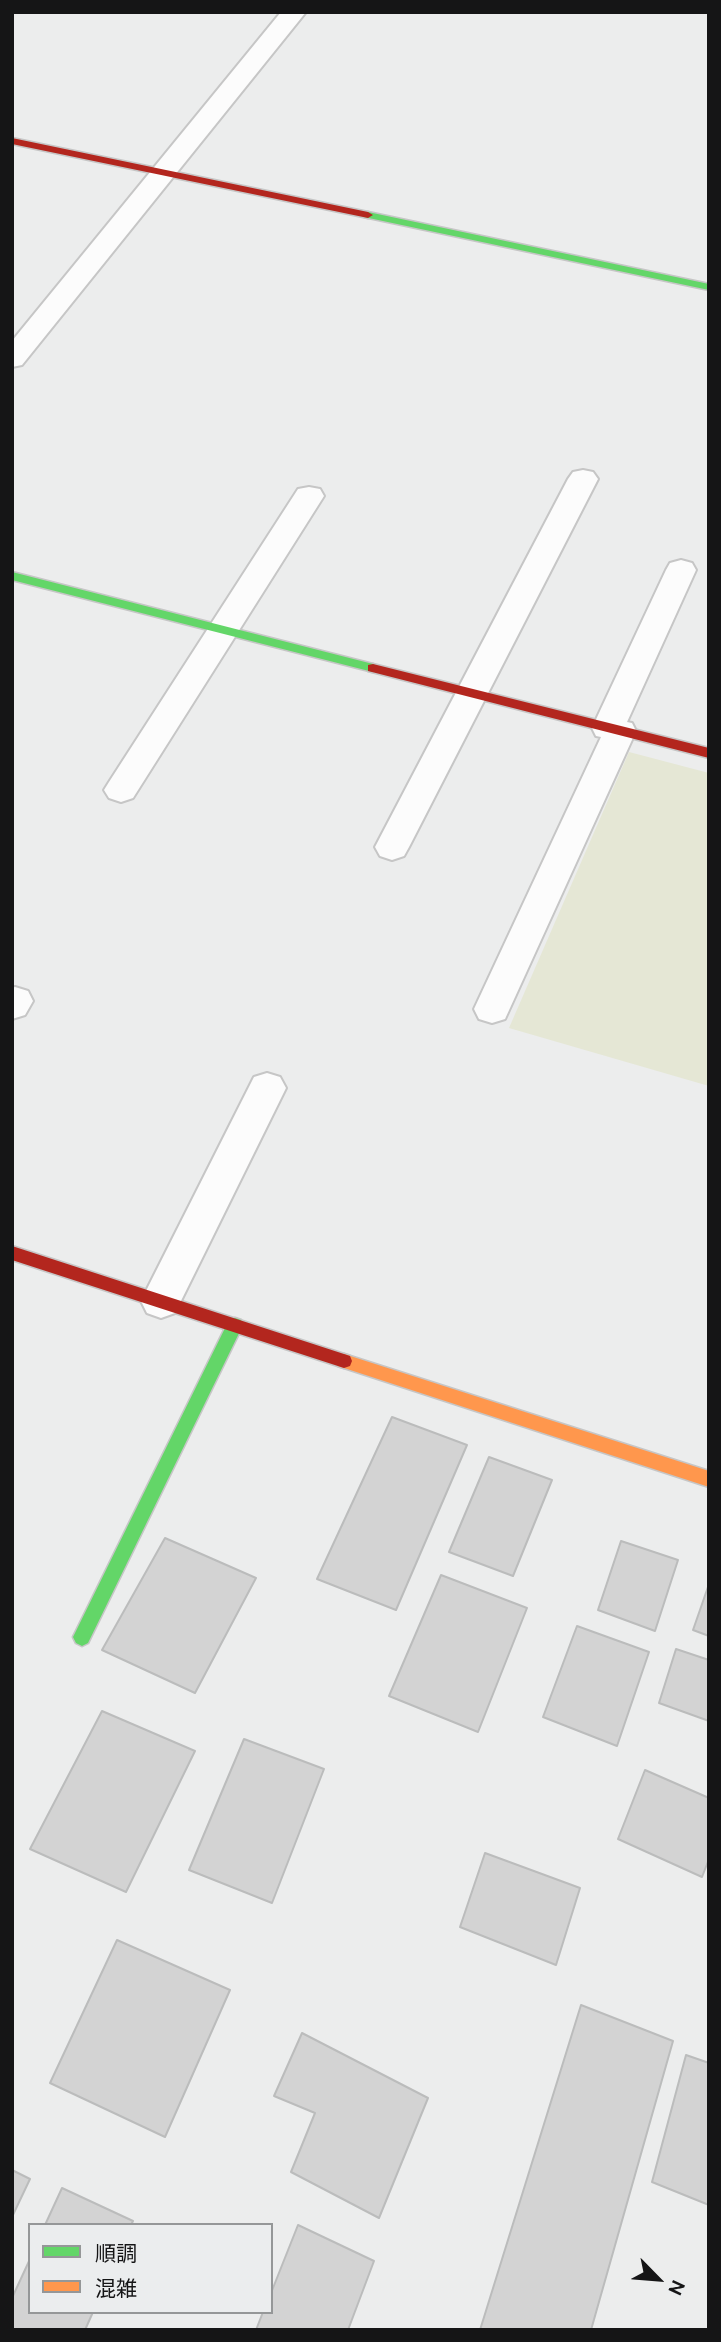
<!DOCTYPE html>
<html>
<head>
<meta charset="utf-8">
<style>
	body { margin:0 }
	#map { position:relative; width:721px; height:2342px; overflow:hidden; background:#eceded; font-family:Ubuntu,"Noto Sans JP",sans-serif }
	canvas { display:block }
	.frame { position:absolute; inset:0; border:14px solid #151516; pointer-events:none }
	.legend { position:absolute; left:28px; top:2223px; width:245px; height:91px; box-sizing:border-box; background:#ebedee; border:2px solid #959798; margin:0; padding:9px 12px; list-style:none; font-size:21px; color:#151516 }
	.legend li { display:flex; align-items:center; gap:14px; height:35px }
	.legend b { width:35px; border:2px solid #959798 }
	.north { position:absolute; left:623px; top:2244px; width:70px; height:70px; -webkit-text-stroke:5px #ebedee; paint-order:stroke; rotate:115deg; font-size:19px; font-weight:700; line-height:28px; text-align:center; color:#151516 }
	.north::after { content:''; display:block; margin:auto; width:24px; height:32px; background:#151516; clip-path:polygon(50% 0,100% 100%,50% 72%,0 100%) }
</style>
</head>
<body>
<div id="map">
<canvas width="721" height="2342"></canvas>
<div class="frame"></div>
<ul class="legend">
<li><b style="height:9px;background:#63d668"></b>順調</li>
<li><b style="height:9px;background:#ff974d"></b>混雑</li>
</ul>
<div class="north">N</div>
</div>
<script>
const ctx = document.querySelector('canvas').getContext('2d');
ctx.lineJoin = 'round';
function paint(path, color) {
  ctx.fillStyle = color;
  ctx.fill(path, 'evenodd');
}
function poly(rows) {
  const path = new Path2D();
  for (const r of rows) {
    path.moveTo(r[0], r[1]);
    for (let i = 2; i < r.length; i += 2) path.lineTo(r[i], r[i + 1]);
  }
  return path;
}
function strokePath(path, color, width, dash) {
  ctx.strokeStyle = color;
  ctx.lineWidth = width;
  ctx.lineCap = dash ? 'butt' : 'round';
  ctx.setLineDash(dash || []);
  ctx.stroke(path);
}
const green = poly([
	[629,752,709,773,709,1086,509,1028]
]);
const building = poly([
	[392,1417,467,1445,396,1610,317,1579,392,1417],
	[489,1457,552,1480,513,1576,449,1552,489,1457],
	[165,1538,256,1578,195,1693,102,1650,165,1538],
	[621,1541,678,1560,655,1631,598,1610,621,1541],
	[441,1575,527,1608,478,1732,389,1696,441,1575],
	[709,1584,709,1636,693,1630,709,1584],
	[577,1626,649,1652,617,1746,543,1717,577,1626],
	[676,1649,709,1660,709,1721,659,1703,676,1649],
	[102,1711,195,1751,126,1892,30,1849,102,1711],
	[244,1739,324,1769,272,1903,189,1870,244,1739],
	[645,1770,709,1798,709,1859,702,1877,618,1839,645,1770],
	[485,1853,580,1888,556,1965,460,1927,485,1853],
	[117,1940,230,1990,165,2137,50,2083,117,1940],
	[581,2005,673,2041,591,2330,480,2330,581,2005],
	[302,2033,428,2098,379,2218,291,2172,315,2113,274,2096,302,2033],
	[686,2055,709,2063,709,2205,652,2182,686,2055],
	[12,2170,30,2179,12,2217,12,2170],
	[62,2188,133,2221,131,2225,45,2225,62,2188],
	[298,2225,374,2261,348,2330,256,2330,263,2312,271,2312,271,2293,298,2225],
	[30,2259,30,2312,93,2312,85,2330,12,2330,12,2298,30,2259]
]);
const street = poly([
	[281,12,306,12,22,365,12,367,12,341,281,12],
	[583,470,593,472,598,479,409,847,404,856,392,860,380,856,375,847,568,479,573,472,583,470],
	[309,487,320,489,324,496,133,798,121,802,109,798,104,790,109,782,298,489,309,487],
	[681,560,692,563,696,570,627,722,632,723,636,731,505,1019,492,1023,479,1019,474,1009,601,737,596,736,592,728,666,570,670,563,681,560],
	[15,987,28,991,33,1001,25,1015,12,1019,12,988,15,987],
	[267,1073,280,1077,286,1088,175,1313,161,1318,147,1313,141,1301,147,1289,254,1077,267,1073]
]);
const fast = poly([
	[368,212,709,284,709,290,364,217,364,213,368,212],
	[12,572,373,664,380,668,373,672,12,580,12,572],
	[235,1318,241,1320,243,1325,88,1643,82,1646,76,1643,73,1637,76,1631,229,1320,235,1318]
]);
const slow = poly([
	[344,1354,709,1471,709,1487,338,1366,336,1361,338,1356,344,1354]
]);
const jam = poly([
	[12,138,368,212,373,215,368,218,12,144,12,138],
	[373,664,709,748,709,758,368,671,368,665,373,664],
	[12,1246,344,1354,350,1356,352,1361,350,1366,344,1368,12,1260,12,1246]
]);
paint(green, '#e5e7d5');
paint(building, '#d3d3d3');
strokePath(building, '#bbbcbc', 2);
strokePath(street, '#c6c6c6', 4);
strokePath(fast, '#c6c6c6', 3);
strokePath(slow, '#c6c6c6', 3);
strokePath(jam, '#c6c6c6', 3);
paint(street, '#fcfcfc');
paint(fast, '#63d668');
paint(slow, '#ff974d');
paint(jam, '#b3261e');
</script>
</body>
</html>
